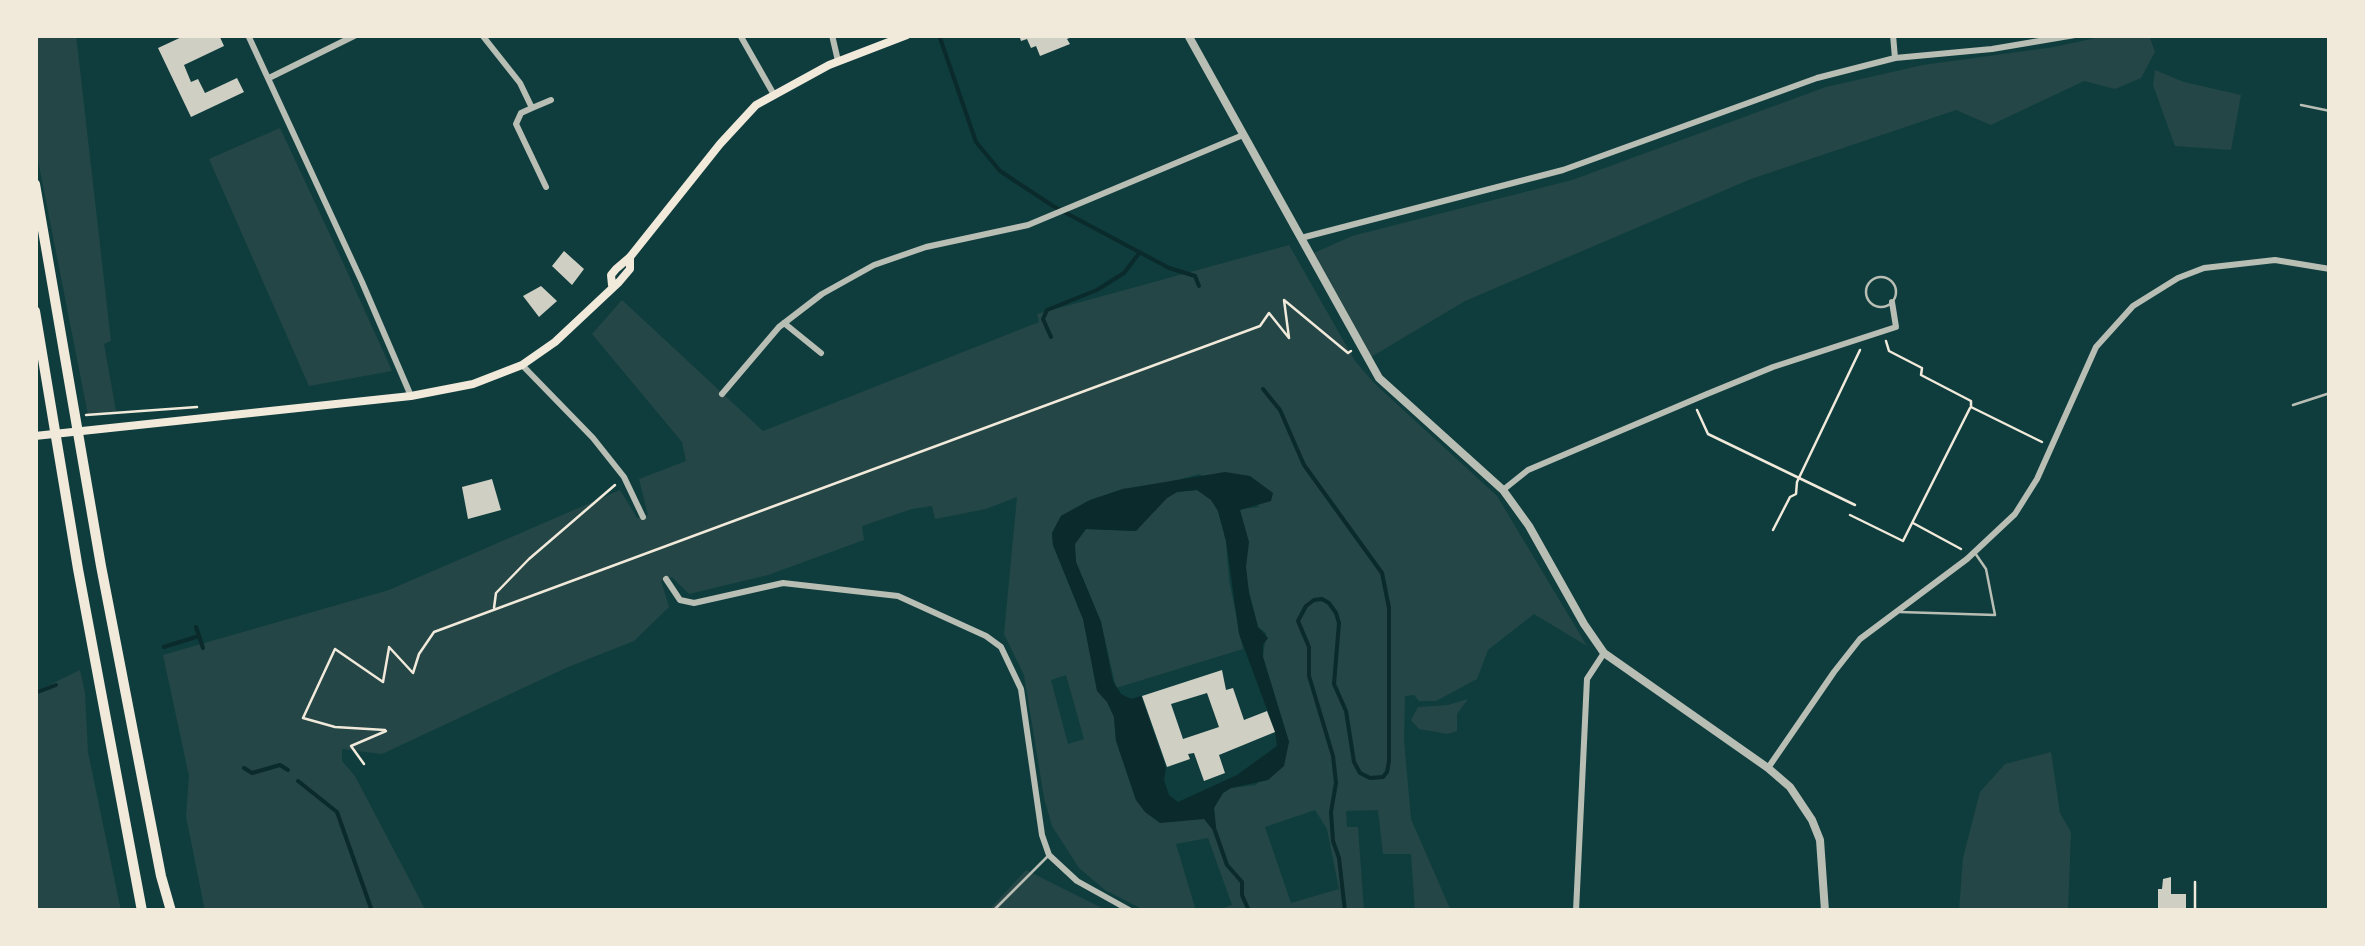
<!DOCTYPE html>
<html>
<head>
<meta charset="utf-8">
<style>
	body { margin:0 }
	#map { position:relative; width:2365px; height:946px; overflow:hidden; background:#0f3d3e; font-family:"Varela Round",sans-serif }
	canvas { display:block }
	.frame { position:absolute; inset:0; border:38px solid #f1e9da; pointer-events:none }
</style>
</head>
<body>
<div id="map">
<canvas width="2365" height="946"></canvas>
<div class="frame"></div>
</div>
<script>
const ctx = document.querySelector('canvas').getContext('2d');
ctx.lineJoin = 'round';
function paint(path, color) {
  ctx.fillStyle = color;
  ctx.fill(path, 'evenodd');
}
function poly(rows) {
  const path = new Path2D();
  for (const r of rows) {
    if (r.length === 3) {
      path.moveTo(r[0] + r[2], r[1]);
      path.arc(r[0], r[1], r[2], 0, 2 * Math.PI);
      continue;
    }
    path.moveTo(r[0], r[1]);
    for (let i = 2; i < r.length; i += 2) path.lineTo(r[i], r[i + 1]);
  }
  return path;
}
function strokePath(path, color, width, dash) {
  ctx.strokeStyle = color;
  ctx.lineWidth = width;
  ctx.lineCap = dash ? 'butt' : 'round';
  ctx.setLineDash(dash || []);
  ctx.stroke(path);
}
const green = poly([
	[35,35,76,35,111,341,104,344,116,411,88,415,35,145],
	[2109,35,2149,35,2155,52,2141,78,2115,89,2084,81,1991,125,1956,110,1751,179,1465,301,1371,357,1314,253,1352,236,1572,180,1826,87,1923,65,2054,47],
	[2155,70,2184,82,2241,95,2231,150,2175,146,2153,85],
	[280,128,340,256,392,371,309,386,209,159],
	[1289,245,1355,361,1374,383,1497,496,1587,646,1534,614,1488,650,1477,679,1436,701,1419,701,1414,695,1405,696,1404,740,1411,819,1451,911,1415,911,1411,854,1383,854,1378,810,1346,811,1347,827,1358,827,1364,911,1214,911,1232,905,1208,838,1176,844,1196,911,1146,911,1105,890,1079,868,1052,826,1044,798,1024,675,1004,634,1017,497,986,509,935,519,932,506,912,509,862,526,864,540,768,575,689,594,672,577,661,581,669,607,634,641,568,667,382,754,342,749,342,761,355,776,426,911,205,911,186,816,189,776,163,655,389,590,620,490,637,518,648,515,639,479,686,461,682,442,592,334,622,300,763,431,1039,322,1037,314],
	[1199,474,1260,507,1240,509,1247,583,1258,627,1266,633,1263,657,1289,742,1256,785,1231,788,1223,793,1214,807,1215,827,1212,828,1205,819,1136,800,1116,740,1114,717,1093,657,1083,619,1053,545,1052,533,1061,516,1090,500,1123,489,1156,486],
	[1066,675,1084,739,1068,744,1051,680],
	[1315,810,1327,829,1339,889,1291,903,1265,827],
	[1197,490,1212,500,1218,511,1226,541,1229,580,1243,649,1116,688,1101,622,1076,562,1074,544,1086,529,1135,531,1167,498,1177,492],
	[80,670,85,693,88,752,121,911,35,911,35,692],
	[1468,699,1457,714,1457,731,1448,734,1419,729,1411,720,1418,707,1448,705],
	[2051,752,2060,813,2071,832,2068,911,1959,911,1963,858,1980,792,2005,764],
	[1026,870,1108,911,988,911]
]);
const water = poly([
	[1225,472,1250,476,1273,493,1271,501,1240,510,1249,542,1246,567,1249,593,1258,627,1268,638,1263,645,1263,657,1289,742,1284,766,1268,780,1231,788,1223,793,1214,808,1216,827,1212,829,1204,819,1160,823,1145,812,1136,800,1116,741,1114,717,1107,702,1097,691,1083,619,1053,545,1052,533,1061,516,1090,500,1123,489],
	[1197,490,1211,500,1218,511,1226,541,1239,634,1275,731,1277,746,1237,775,1178,802,1169,795,1164,780,1166,768,1141,696,1131,699,1121,694,1113,681,1101,622,1076,562,1075,544,1086,529,1136,531,1167,498,1177,492]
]);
const stream = poly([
	[939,35,976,142,1000,171,1053,206,1169,268,1195,276,1199,286],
	[1051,337,1043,319,1047,310,1097,290,1124,273,1140,252],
	[1263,389,1280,410,1304,465,1382,573,1389,608,1389,761,1387,772,1383,777,1370,778,1360,773,1354,762,1346,711,1334,684,1339,623,1336,613,1329,603,1322,599,1314,600,1306,606,1298,621,1309,647,1309,676,1333,756,1336,783,1331,812,1333,841,1339,858,1345,911],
	[196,627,203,648],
	[164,647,199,636],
	[35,693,56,685],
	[244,768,252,773,280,765,288,770],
	[298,781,337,812,372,911],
	[1214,828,1227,865,1242,882,1242,895,1249,911]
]);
const building = poly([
	[186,35,219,35,224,46,184,65,191,82,198,79,205,93,237,78,244,92,191,117,158,48],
	[1019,35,1076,35,1067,39,1070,44,1040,56,1036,46,1031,48,1027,39,1021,41],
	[564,251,584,269,572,285,552,266],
	[541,286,557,301,539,317,523,296],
	[492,479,501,510,468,519,462,487],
	[1222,670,1226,690,1233,688,1244,720,1267,711,1275,732,1219,755,1225,773,1204,781,1194,753,1188,754,1190,759,1167,767,1142,696],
	[1207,693,1219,727,1183,739,1171,704],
	[2171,877,2171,894,2186,894,2186,911,2158,911,2158,889,2162,889,2163,879]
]);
const path = poly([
	[1886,341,1889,351,1922,368,1921,375,1971,401,1971,407,2042,442],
	[1697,410,1708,434,1855,505],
	[86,415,197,407],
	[1850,515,1903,541,1970,408],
	[1913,523,1961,549],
	[1773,530,1790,497,1796,494,1797,482,1860,350],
	[494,608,496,593,529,559,615,485],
	[389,647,413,673,419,654,434,632,1260,326,1269,313,1289,338,1284,300,1348,353,1351,351],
	[385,730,335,727,303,718,335,649,383,682,389,648],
	[364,764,351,746,386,731],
	[2195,882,2195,911]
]);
const service = poly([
	[2301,105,2330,111],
	[1881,292,15],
	[2293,405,2330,393],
	[1900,612,1995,615,1986,569,1975,553],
	[993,911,1048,856]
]);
const minor = poly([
	[248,35,362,282,411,396],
	[482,35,520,83,532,108,551,100],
	[740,35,773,93],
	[832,35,838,61],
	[1893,35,1895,58],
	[269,78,356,35],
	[532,108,521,113,516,124,546,187],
	[1301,238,1563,170,1817,78,1895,58,1992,49,2075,35],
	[784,323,821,353],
	[522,365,593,438,624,477,643,517],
	[722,394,779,327,822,294,874,265,926,247,1028,225,1243,135],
	[1503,490,1528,470,1707,394,1773,367,1896,327,1892,302],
	[666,579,680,600,694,603,783,583,898,596,986,636,1001,647,1021,689,1042,835,1049,855,1077,881,1131,911],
	[1768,768,1834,672,1860,639,1967,559,2015,514,2037,479,2096,347,2133,306,2178,278,2204,268,2275,260,2330,269],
	[1576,911,1587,679,1604,653]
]);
const tertiary = poly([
	[1188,35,1379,378,1503,490,1529,526,1584,624,1604,653,1768,768,1790,787,1812,820,1820,840,1825,911]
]);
const secondary = poly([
	[612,285,611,275,616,269,630,257,720,144,756,105,829,65,907,35],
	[35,436,411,396,473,384,522,365,555,342,619,282,630,269,630,257]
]);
const trunk = poly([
	[35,184,101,566,161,876,171,911],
	[35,311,78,569,142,911]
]);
paint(green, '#244646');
paint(water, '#0a2a2b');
strokePath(stream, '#0a2a2b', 4);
paint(building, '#cfcfc3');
strokePath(path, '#f1e9da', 2.5);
strokePath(service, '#b8beb3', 2.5);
strokePath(minor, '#b8beb3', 6);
strokePath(tertiary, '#b8beb3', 8);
strokePath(secondary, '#f1e9da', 8);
strokePath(trunk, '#f1e9da', 10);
</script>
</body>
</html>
